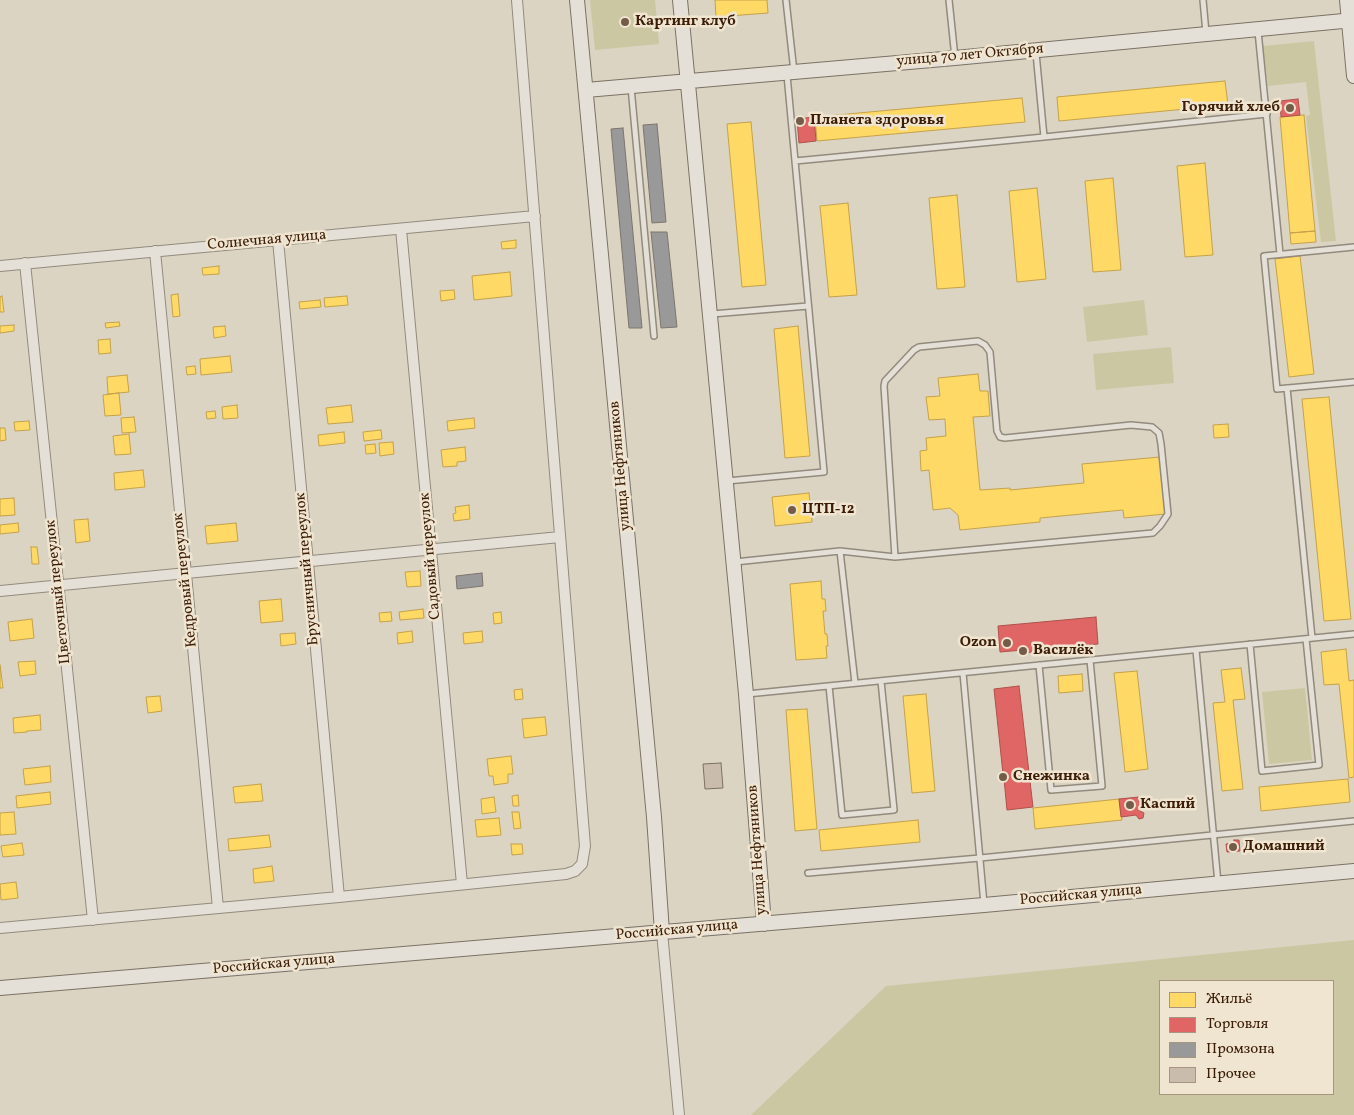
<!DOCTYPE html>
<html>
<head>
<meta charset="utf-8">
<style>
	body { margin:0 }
	#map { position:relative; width:1354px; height:1115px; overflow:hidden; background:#dcd4c2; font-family:Vollkorn,serif }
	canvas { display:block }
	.legend { position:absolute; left:1159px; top:980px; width:175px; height:115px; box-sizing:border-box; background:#efe5d1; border:1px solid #a79580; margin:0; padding:6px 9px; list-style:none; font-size:15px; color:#3c1d07 }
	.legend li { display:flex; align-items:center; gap:10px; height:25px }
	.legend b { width:25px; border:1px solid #a79580 }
</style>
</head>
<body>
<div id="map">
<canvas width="1354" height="1115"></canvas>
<ul class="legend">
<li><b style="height:14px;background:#ffd966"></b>Жильё</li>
<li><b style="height:14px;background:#e06666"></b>Торговля</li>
<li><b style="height:14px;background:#999"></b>Промзона</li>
<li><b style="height:14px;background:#cabcac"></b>Прочее</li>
</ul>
</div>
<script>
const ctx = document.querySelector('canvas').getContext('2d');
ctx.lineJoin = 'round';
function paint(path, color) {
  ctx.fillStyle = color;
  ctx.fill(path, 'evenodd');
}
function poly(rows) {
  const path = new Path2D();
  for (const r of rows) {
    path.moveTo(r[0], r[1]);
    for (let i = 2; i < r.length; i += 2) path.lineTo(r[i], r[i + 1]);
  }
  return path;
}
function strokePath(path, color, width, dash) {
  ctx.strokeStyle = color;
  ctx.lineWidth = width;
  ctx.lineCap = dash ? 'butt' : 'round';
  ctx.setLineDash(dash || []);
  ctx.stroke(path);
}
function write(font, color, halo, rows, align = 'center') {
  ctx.font = font + ' Vollkorn,serif';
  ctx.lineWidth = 5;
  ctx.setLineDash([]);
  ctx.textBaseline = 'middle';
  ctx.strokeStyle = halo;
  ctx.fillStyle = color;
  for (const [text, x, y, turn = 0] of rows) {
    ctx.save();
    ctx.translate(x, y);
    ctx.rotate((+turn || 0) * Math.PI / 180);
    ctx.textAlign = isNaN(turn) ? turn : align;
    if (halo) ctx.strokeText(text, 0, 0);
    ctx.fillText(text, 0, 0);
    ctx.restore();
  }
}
const green = poly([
	[590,0,655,0,659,44,595,50],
	[1314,41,1336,241,1321,242,1306,116,1310,115,1306,82,1268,86,1263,46],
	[1144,300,1148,335,1087,342,1083,307],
	[1171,347,1174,383,1096,390,1093,354],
	[1305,688,1312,760,1269,764,1262,692],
	[1354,940,1354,1115,751,1115,886,986],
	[1160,981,1333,981,1333,1094,1160,1094]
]);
const homes = poly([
	[715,0,767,0,768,13,716,17,715,0],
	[1225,81,1228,105,1059,121,1057,97,1225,81],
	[1022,98,1025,122,817,141,815,117,1022,98],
	[1304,115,1315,231,1290,233,1280,117,1304,115],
	[751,122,766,285,742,287,727,124,751,122],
	[1205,163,1213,255,1185,257,1177,166,1205,163],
	[1113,178,1121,270,1093,272,1085,181,1113,178],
	[1037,188,1046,279,1017,282,1009,191,1037,188],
	[957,195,965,287,937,289,929,198,957,195],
	[848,203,857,295,829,297,820,206,848,203],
	[1315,231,1316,242,1291,244,1290,233,1315,231],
	[516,240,516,248,502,249,501,242,516,240],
	[1300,256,1314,374,1289,377,1275,259,1300,256],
	[219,266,219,274,203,275,202,268,219,266],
	[510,272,512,296,474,300,472,276,510,272],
	[454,290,455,299,441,301,440,291,454,290],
	[178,294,180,316,173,317,171,295,178,294],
	[2,296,4,312,0,312,0,297,2,296],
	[347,296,348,305,325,307,324,298,347,296],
	[320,300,321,307,300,309,299,302,320,300],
	[119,322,120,326,106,328,105,323,119,322],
	[14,325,14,331,0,333,0,326,14,325],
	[225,326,226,336,214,338,213,327,225,326],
	[798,326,810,456,785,458,774,329,798,326],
	[110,339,111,353,99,354,98,340,110,339],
	[230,356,232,372,201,375,200,359,230,356],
	[195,366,196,374,187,375,186,367,195,366],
	[978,374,980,391,988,391,990,416,973,417,980,490,1010,488,1010,490,1084,483,1082,464,1160,457,1165,514,1124,518,1123,510,1040,518,1040,522,960,530,958,515,950,508,933,510,929,470,921,471,920,451,927,450,926,438,946,436,945,419,929,420,926,397,940,396,938,378,978,374],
	[127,375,129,392,108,394,107,377,127,375],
	[119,393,121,415,105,416,103,395,119,393],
	[1329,397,1351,619,1324,621,1302,399,1329,397],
	[237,405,238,418,223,419,222,407,237,405],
	[351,405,353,422,328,424,326,408,351,405],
	[215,411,216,418,207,419,206,412,215,411],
	[134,417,136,432,122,433,121,418,134,417],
	[474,418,475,428,448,431,447,421,474,418],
	[29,421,30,430,15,431,14,422,29,421],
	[1228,424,1229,437,1214,438,1213,425,1228,424],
	[0,428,5,428,6,440,0,441,0,428],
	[381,430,382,439,364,441,363,432,381,430],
	[344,432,345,443,319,446,318,435,344,432],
	[129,434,131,454,115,455,113,436,129,434],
	[393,442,394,454,380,456,379,443,393,442],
	[375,444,376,453,366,454,365,445,375,444],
	[465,447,466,461,457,462,457,466,443,467,441,450,465,447],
	[143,470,145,487,115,490,114,473,143,470],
	[809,493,812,522,775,526,772,497,809,493],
	[14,498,15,515,0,516,0,499,14,498],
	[469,505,470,519,454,521,453,514,456,513,455,507,469,505],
	[88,519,90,541,76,543,74,520,88,519],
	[18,523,19,532,0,534,0,525,18,523],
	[236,523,238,541,207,544,205,526,236,523],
	[31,547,37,547,39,564,32,564,31,547],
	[420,571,421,586,407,587,405,572,420,571],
	[821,581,822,599,825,599,826,611,823,611,825,634,827,634,828,646,826,646,827,658,796,660,790,584,821,581],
	[281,599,283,621,261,623,259,601,281,599],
	[423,609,424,618,400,620,399,612,423,609],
	[391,612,392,621,380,622,379,613,391,612],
	[501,612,502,623,494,624,493,613,501,612],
	[32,619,34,638,10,641,8,622,32,619],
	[412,631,413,642,398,644,397,633,412,631],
	[482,631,483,642,464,644,463,633,482,631],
	[295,633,296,644,281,646,280,634,295,633],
	[1346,649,1349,681,1354,680,1354,777,1349,778,1339,684,1324,685,1321,652,1346,649],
	[35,661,36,674,20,676,18,662,35,661],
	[0,665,3,688,0,688,0,665],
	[1241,668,1245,699,1233,700,1243,789,1222,791,1213,703,1225,702,1221,670,1241,668],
	[1137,671,1148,769,1125,772,1114,673,1137,671],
	[1082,674,1083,691,1059,693,1058,676,1082,674],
	[522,689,523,699,515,700,514,690,522,689],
	[926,694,935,791,912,793,903,696,926,694],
	[160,696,162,711,148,713,146,697,160,696],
	[807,709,817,829,795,831,786,710,807,709],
	[40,715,41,730,27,731,27,732,14,733,13,718,40,715],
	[545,717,547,735,524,738,522,719,545,717],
	[511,756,513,774,508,774,508,783,494,785,493,776,489,776,487,759,511,756],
	[50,766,51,782,25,785,23,769,50,766],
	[1348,779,1350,802,1261,811,1259,787,1348,779],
	[261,784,263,801,235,803,233,787,261,784],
	[50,792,51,804,17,808,16,796,50,792],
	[518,795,519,806,513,806,512,796,518,795],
	[494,797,496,812,482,814,481,799,494,797],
	[1119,799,1122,820,1035,829,1033,808,1119,799],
	[14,812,16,834,0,835,0,813,14,812],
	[512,812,519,812,521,828,514,829,512,812],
	[499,818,501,835,477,837,475,820,499,818],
	[918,820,920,842,821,851,819,830,918,820],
	[269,835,271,847,229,851,228,839,269,835],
	[22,843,24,855,3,857,1,846,22,843],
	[511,844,522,844,523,854,512,855,511,844],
	[272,866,274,881,254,883,253,869,272,866],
	[16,882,18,898,1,900,0,884,16,882]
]);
const shops = poly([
	[1298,99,1300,115,1281,117,1280,101,1298,99],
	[814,117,816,141,799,143,797,119,814,117],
	[1096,617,1098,644,1073,646,1074,649,1064,650,1064,647,1032,650,1032,652,1024,653,1023,650,1000,652,998,626,1096,617],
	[1019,686,1033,807,1007,810,1004,779,1002,779,1001,774,1003,774,994,689,1019,686],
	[1139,797,1140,811,1144,813,1143,818,1139,819,1136,815,1121,817,1119,799,1139,797],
	[1234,840,1239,840,1240,851,1227,852,1226,844,1234,843,1234,840]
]);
const industry = poly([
	[657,124,666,222,652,223,643,125,657,124],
	[623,128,642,328,629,328,611,129,623,128],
	[651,232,667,232,677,327,661,328,651,232],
	[482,573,483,586,457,589,456,576,482,573]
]);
const building = poly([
	[721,763,723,788,705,789,703,764,721,763]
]);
const lane = poly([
	[786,0,794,72],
	[949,0,955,58],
	[1203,0,1206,33],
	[1258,31,1280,254],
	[631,87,654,336],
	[1044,137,1267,114],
	[795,161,1044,137,1036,53],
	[1354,247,1264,256,1277,389,1354,382],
	[712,314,808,306],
	[1287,388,1312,638],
	[727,481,824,472,787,75],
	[840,551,895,557,1153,533,1160,526,1168,514,1161,444,1159,433,1152,427,1131,425,1005,438,1000,437,997,431,990,352,985,345,978,341,919,347,914,350,885,381,884,386,895,557],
	[735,562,840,551,855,683],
	[1250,644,1262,771,1319,765,1306,639],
	[1196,650,1218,883],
	[1039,665,1051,790,1102,786,1090,660],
	[963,673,984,904],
	[829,686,842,815,894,810,881,681],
	[747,694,1354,634],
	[808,873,980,858,1354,821]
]);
const street = poly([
	[401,229,462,884],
	[278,240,339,897],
	[155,251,218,908],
	[25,263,93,920],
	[0,266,535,216],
	[0,591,560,537],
	[0,928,339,897,566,874,575,871,582,864,585,846,517,0],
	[662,932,679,1115]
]);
const secondary = poly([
	[577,0,654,817,662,932],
	[680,0,746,694,764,924],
	[1347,0,1354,76],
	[586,90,955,58,1354,20],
	[0,988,984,905,1354,871]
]);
const markers = [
	[625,22,5,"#745d48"],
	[1290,108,5,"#745d48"],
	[800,121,5,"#745d48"],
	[792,510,5,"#745d48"],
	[1007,643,5,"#745d48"],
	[1023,651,5,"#745d48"],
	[1003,777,5,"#745d48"],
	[1130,805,5,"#745d48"],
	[1233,847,5,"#745d48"]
];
const poiNames = [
	["Картинг клуб",635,22],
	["Горячий хлеб",1280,108,"right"],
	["Планета здоровья",810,121],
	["ЦТП-12",802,510],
	["Ozon",997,643,"right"],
	["Василёк",1033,651],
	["Снежинка",1013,777],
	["Каспий",1140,805],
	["Домашний",1243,847]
];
const streetNames = [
	["улица 70 лет Октября",970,56,-5],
	["Солнечная улица",267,241,-5],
	["улица Нефтяников",621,466,-95],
	["Садовый переулок",431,556,-95],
	["Брусничный переулок",308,569,-95],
	["Кедровый переулок",186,580,-96],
	["Цветочный переулок",59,592,-96],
	["улица Нефтяников",758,850,-94],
	["Российская улица",1081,896,-5],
	["Российская улица",677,931,-5],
	["Российская улица",274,965,-5]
];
paint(green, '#ccc7a3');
paint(homes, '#ffd966');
strokePath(homes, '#c4a14a', 1);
paint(shops, '#e06666');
strokePath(shops, '#af504a', 1);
paint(industry, '#999');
strokePath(industry, '#7d746d', 1);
paint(building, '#cabcac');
strokePath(building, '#7b7164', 1);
strokePath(lane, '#928a7d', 8);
strokePath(street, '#928a7d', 12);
strokePath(secondary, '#7b7164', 16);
strokePath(lane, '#e4e0d7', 5);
strokePath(street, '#e4e0d7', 10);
strokePath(secondary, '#e4e0d7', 14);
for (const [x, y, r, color] of markers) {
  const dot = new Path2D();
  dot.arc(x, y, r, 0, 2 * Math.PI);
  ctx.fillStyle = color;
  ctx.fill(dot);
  strokePath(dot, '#efe5d1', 2);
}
write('bold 15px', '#3c1d07', '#efe5d1', poiNames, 'left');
write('15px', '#3c1d07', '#efe5d1', streetNames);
</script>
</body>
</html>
